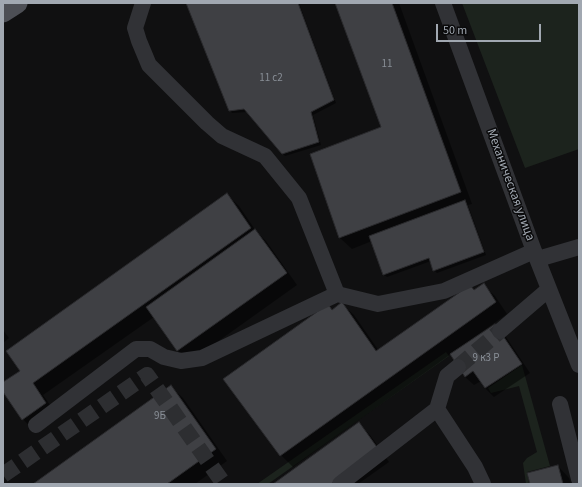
<!DOCTYPE html>
<html>
<head>
<meta charset="utf-8">
<style>
	body { margin:0 }
	#map { position:relative; width:582px; height:487px; overflow:hidden; background:#101011; font-family:"Source Sans 3",sans-serif }
	canvas { display:block }
	.frame { position:absolute; inset:0; border:4px solid #a1a8b1; pointer-events:none }
	.scale { position:absolute; left:436px; top:24px; width:105px; height:18px; box-sizing:border-box; border:2px solid #a1a8b1; border-top:0; padding-left:5px; font-size:12px; line-height:14px; white-space:nowrap; color:#a1a8b1; -webkit-text-stroke:3px #0b0b0c; paint-order:stroke }
</style>
</head>
<body>
<div id="map">
<canvas width="582" height="487"></canvas>
<div class="frame"></div>
<div class="scale">50 m</div>
</div>
<script>
const ctx = document.querySelector('canvas').getContext('2d');
ctx.lineJoin = 'round';
function paint(path, color) {
  ctx.fillStyle = color;
  ctx.fill(path, 'evenodd');
}
function poly(rows) {
  const path = new Path2D();
  for (const r of rows) {
    path.moveTo(r[0], r[1]);
    for (let i = 2; i < r.length; i += 2) path.lineTo(r[i], r[i + 1]);
  }
  return path;
}
function strokePath(path, color, width, dash) {
  ctx.strokeStyle = color;
  ctx.lineWidth = width;
  ctx.lineCap = dash ? 'butt' : 'round';
  ctx.setLineDash(dash || []);
  ctx.stroke(path);
}
function write(font, color, halo, rows, align = 'center') {
  ctx.font = font + ' "Source Sans 3",sans-serif';
  ctx.lineWidth = 3;
  ctx.setLineDash([]);
  ctx.textBaseline = 'middle';
  ctx.strokeStyle = halo;
  ctx.fillStyle = color;
  for (const [text, x, y, turn = 0] of rows) {
    ctx.save();
    ctx.translate(x, y);
    ctx.rotate((+turn || 0) * Math.PI / 180);
    ctx.textAlign = isNaN(turn) ? turn : align;
    if (halo) ctx.strokeText(text, 0, 0);
    ctx.fillText(text, 0, 0);
    ctx.restore();
  }
}
const green = poly([
	[462,3,579,3,579,149,525,168],
	[446,352,449,356,268,484,257,484],
	[522,365,550,466,527,472,529,484,526,484,523,463,527,458,537,452,519,386,491,393,488,388]
]);
const shadow = poly([
	[187,3,299,3,336,103,313,115,321,145,285,156,247,112,232,113,230,110],
	[336,3,399,3,472,204,468,205,486,255,437,273,434,270,431,261,387,277,384,275,372,241,352,249,340,238,311,154,382,128],
	[227,195,239,206,256,231,266,241,297,285,189,362,178,351,154,317,43,395,57,415,34,431,23,419,3,390,3,384,22,371],
	[483,285,495,296,507,314,473,338,474,340,504,334,530,373,494,397,485,388,481,381,474,385,465,377,451,354,293,467,281,455,328,305,333,311,342,304,354,315,379,351,475,291],
	[3,330,9,338,3,343],
	[171,387,183,398,227,461,195,484,34,484],
	[359,424,370,435,389,462,358,484,274,484],
	[558,466,569,478,571,484,531,484]
]);
const building = poly([
	[186,3,298,3,334,100,311,112,319,142,282,154,244,109,229,111,186,3],
	[335,3,392,3,461,192,339,238,310,154,381,127,335,3],
	[227,193,251,228,33,383,46,403,22,420,3,392,3,382,20,371,6,351,227,193],
	[465,200,484,252,433,271,429,258,383,275,369,236,465,200],
	[255,229,287,273,177,351,146,307,255,229],
	[484,283,496,302,280,456,223,379,328,304,332,310,342,302,376,351,470,285,474,290,484,283],
	[495,324,522,364,485,388,473,371,465,377,450,354,495,324],
	[171,385,216,449,167,484,33,484,171,385],
	[359,422,379,450,331,484,273,484,359,422],
	[558,465,563,484,530,484,527,473,558,465]
]);
const minorTunnel = poly([
	[458,367,500,331],
	[3,475,147,375,224,484]
]);
const minor = poly([
	[143,3,135,28,139,41,149,65,207,123,222,136,265,156,299,198,337,294,378,304,444,291,534,251],
	[443,3,534,251,579,365],
	[538,259,579,247],
	[500,331,549,289],
	[560,404,579,479],
	[437,409,447,376,458,367],
	[36,425,136,349,150,349,164,357,181,361,202,358,337,294],
	[340,484,437,409,475,467,483,484]
]);
const major = poly([
	[3,12,17,3]
]);
const numberNames = [
	["11",387,65],
	["11 с2",271,79],
	["9 к3 Р",486,359],
	["9Б",160,417]
];
const streetNames = [
	["Механическая улица",510,185,70]
];
paint(green, '#1c231d');
paint(shadow, '#0007');
paint(building, '#3f4044');
strokePath(building, '#2a2a2d', 1);
strokePath(minorTunnel, '#2d2e31', 16, [16, 8]);
strokePath(minor, '#313236', 16);
strokePath(major, '#4d4f55', 21);
write('11px', '#888e96', null, numberNames);
write('13px', '#a1a8b1', '#0b0b0c', streetNames);
</script>
</body>
</html>
